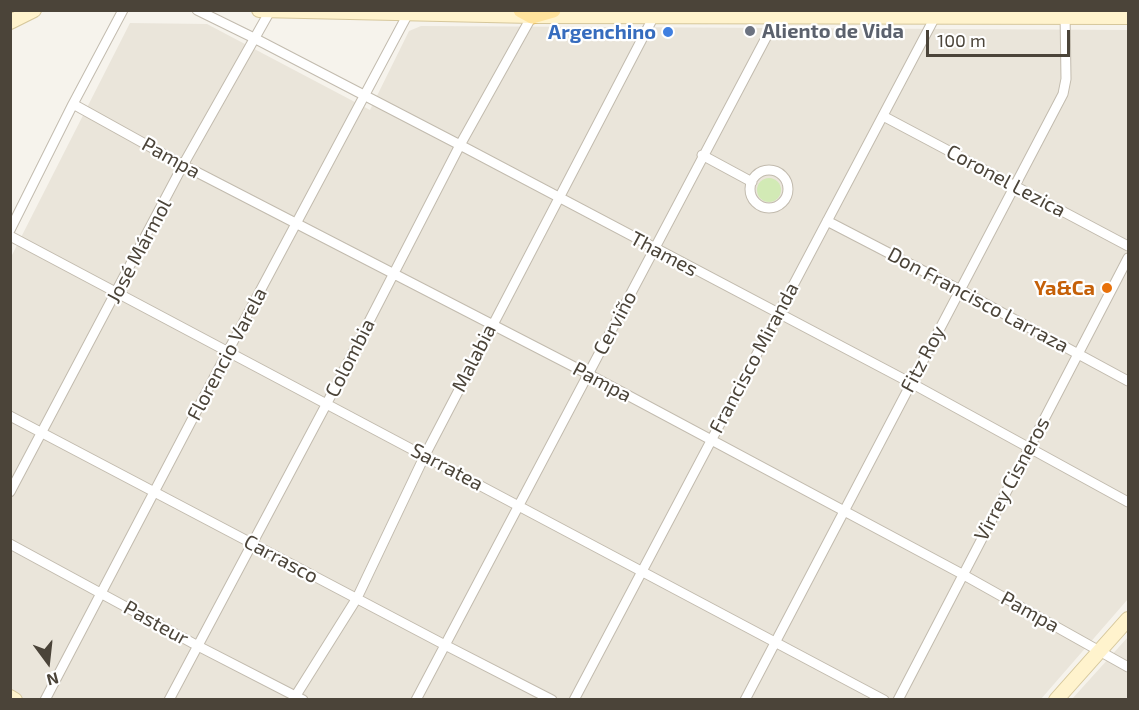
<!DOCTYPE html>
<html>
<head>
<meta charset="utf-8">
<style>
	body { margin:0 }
	#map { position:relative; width:1139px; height:710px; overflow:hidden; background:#f6f3ec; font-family:"Exo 2",sans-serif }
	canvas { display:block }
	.frame { position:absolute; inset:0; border:12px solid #4b4439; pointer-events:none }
	.north { position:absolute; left:18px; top:632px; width:60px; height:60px; -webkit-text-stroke:4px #fff; paint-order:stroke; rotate:165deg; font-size:16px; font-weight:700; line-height:24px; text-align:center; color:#4b4439 }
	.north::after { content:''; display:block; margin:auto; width:21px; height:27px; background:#4b4439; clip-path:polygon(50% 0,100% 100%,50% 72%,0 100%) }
	.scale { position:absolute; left:926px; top:30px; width:144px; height:27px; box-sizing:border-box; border:3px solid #4b4439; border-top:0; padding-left:8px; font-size:18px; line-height:21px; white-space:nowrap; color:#4b4439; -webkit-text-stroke:4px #fff; paint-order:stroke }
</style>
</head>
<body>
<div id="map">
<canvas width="1139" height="710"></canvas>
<div class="frame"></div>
<div class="north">N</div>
<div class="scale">100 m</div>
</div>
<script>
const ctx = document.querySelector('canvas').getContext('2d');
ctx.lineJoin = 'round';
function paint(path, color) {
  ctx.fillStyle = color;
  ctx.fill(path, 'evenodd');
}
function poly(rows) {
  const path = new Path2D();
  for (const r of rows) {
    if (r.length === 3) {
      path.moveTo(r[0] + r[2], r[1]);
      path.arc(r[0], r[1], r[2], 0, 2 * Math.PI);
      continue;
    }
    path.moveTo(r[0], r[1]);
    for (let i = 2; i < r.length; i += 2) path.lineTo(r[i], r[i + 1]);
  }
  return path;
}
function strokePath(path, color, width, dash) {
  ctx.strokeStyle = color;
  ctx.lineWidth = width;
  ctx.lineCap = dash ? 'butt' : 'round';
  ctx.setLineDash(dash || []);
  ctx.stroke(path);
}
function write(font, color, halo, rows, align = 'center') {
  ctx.font = font + ' "Exo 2",sans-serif';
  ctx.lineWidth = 4.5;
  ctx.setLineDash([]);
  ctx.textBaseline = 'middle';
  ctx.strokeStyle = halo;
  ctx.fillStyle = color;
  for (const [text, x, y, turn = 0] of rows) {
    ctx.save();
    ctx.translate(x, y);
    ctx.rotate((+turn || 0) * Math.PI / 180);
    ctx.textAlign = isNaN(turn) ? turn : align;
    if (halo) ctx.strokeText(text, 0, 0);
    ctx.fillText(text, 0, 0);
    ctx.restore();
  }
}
const residential = poly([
	[130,23,207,24,370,110,409,31,421,26,1128,30,1128,599,1041,699,11,700,11,257],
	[1128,637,1128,699,1072,699]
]);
const green = poly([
	[769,190,12]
]);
const street = poly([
	[197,10,254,38,460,145,911,383,1128,502],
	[73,104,183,165,588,374,962,574,1128,667],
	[883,116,1128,246],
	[702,155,752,182],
	[769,189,19],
	[827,221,960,290,1128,381],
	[10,230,73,104,123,10],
	[10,236,884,700],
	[10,416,445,645,552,700],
	[10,492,183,165,270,11],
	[10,544,198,646,303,700],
	[45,700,227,353,410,10],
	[169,700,327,403,460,145,532,16],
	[293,700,357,598,425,455,654,16],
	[416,700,778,15],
	[574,700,935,17],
	[745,700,1063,94,1066,79,1065,13],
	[898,700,1128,258]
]);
const secondary = poly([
	[259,10,532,16,1128,17],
	[10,22,34,10],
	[10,697,15,700],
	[1056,700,1128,619]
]);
const primary = poly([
	[521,10,532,16,553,10]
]);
const markers = [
	[750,31,6,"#6b7280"],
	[668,32,6,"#3f7fe0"],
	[1107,288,6,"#e8710a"]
];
const worshipNames = [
	["Aliento de Vida",762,31]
];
const shopNames = [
	["Argenchino",656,32]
];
const streetNames = [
	["Pampa",171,158,29],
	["Coronel Lezica",1006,181,28],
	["José Mármol",139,251,-62],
	["Thames",664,254,28],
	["Don Francisco Larraza",978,300,28],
	["Cerviño",615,323,-62],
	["Florencio Varela",227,354,-62],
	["Colombia",350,358,-63],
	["Malabia",474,358,-63],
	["Francisco Miranda",754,358,-62],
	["Fitz Roy",923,359,-62],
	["Pampa",602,382,28],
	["Sarratea",447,467,28],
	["Virrey Cisneros",1012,479,-62],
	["Carrasco",281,559,28],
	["Pampa",1030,612,29],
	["Pasteur",156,623,29]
];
const foodNames = [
	["Ya&Ca",1095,288]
];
paint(residential, '#eae5da');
paint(green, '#d2eab5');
strokePath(street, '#c2bbae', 11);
strokePath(secondary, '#d6c79b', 16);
strokePath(primary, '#e6c16a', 17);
strokePath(street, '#fff', 9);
strokePath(secondary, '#fff3cd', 14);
strokePath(primary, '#ffe39c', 15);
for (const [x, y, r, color] of markers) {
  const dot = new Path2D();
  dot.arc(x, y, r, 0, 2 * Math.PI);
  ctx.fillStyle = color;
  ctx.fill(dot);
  strokePath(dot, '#fff', 2);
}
write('bold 20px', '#5b616d', '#fff', worshipNames, 'left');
write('bold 20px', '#366cbe', '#fff', shopNames, 'right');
write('20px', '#4b4439', '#fff', streetNames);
write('bold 20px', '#c56008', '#fff', foodNames, 'right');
</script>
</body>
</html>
